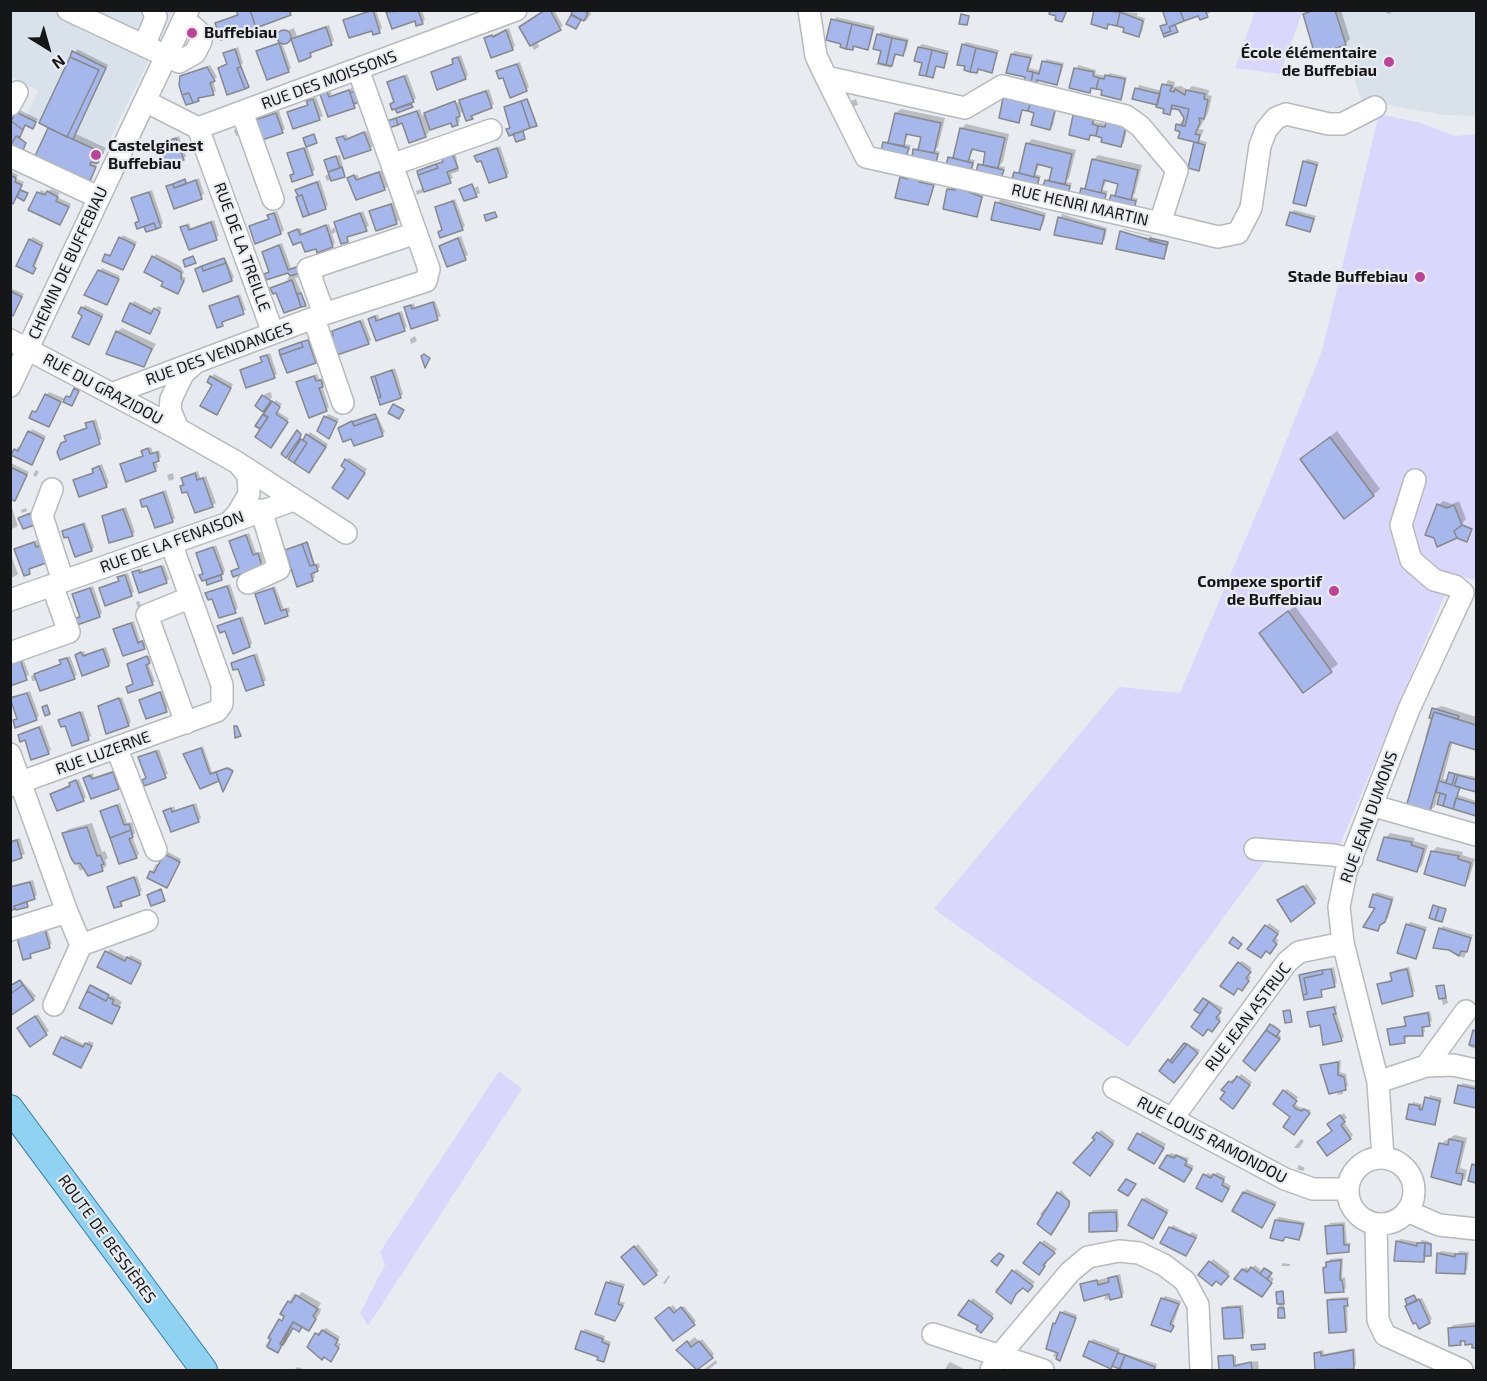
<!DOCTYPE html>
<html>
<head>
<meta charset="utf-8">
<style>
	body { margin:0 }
	#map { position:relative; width:1487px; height:1381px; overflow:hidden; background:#e8ecf0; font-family:"Exo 2",sans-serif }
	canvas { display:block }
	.frame { position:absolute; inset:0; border:12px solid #151617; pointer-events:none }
	.north { position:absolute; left:18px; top:18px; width:60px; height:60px; -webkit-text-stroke:4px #e8ecf0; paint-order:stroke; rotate:143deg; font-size:16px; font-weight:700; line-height:24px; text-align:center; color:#151617 }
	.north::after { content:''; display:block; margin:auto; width:21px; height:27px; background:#151617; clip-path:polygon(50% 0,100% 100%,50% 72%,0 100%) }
</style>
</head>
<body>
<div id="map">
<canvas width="1487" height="1381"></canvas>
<div class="frame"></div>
<div class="north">N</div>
</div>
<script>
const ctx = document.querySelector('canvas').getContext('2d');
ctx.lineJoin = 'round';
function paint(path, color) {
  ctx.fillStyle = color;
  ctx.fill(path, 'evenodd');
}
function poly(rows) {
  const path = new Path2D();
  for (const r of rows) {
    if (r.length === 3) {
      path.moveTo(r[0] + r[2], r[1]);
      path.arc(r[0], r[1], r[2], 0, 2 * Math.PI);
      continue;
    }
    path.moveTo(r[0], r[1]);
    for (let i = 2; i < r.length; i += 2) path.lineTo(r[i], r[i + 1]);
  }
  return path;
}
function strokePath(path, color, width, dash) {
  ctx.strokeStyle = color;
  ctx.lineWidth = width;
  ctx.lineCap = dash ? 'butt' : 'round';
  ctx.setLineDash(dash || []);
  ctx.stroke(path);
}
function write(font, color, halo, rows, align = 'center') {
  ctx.font = font + ' "Exo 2",sans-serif';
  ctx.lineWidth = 4.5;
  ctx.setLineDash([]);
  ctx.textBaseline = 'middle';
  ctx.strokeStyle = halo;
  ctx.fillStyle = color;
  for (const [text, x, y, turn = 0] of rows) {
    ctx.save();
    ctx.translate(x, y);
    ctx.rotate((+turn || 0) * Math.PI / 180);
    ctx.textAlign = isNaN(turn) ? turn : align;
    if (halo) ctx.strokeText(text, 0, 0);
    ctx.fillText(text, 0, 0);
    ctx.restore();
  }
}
const built = poly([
	[11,11,173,11,103,153,26,117,38,90,11,77],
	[1335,11,1476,11,1476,116,1444,115,1361,100]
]);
const green = poly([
	[1255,11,1303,11,1280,74,1235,68],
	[1379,114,1421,123,1455,136,1476,134,1476,580,1453,575,1337,852,1266,860,1128,1047,934,909,1119,687,1180,693,1269,484,1322,351],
	[499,1071,522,1089,368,1326,360,1313,385,1265,380,1252]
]);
const shadow = poly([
	[238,10,293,10,293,11,290,14,217,23,239,13],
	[369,10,376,10,382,28,379,31,344,21],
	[389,10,422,10,425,20,422,23],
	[546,10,554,10,563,26,537,41,539,47,534,50,521,27],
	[575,10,589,10,591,14,586,21,581,18,577,26,572,16],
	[1096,10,1138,13,1137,16,1145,18,1142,32,1139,35,1126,27,1110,24,1107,27],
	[1166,10,1209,10,1210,13,1176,23,1177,30,1162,26,1168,22],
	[1308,10,1341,10,1350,39,1345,44,1304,15],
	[1386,10,1390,10,1391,14,1386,13],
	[836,17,875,26,870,45,867,48,856,45,852,49,828,39],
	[329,25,334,41,313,50,311,56,300,60,292,38,282,43,291,68,288,71,258,51,281,42,277,35,294,28,297,36],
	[509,28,515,46,512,49,486,38],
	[881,32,909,39,906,51,903,54,897,53,891,68,874,64,880,63,883,49,878,35],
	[966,42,999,50,991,71,980,68,976,72,967,65,963,45],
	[922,44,949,51,946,64,943,66,937,65,932,77,919,47],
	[238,47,243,63,241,64,248,86,219,68,228,63,225,54],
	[77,49,108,65,76,134,106,148,89,179,37,155,50,127],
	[1015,51,1033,55,1029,68,1041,71,1046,59,1064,63,1059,80,1057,83,1039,79,1036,82,1027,76,1012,54],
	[461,55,468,75,465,78,432,72,454,63,453,59],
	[520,62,529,87,526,90,498,72],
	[210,65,217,77,213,80,216,91,198,99,182,77],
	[1078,65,1096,70,1095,74,1106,76,1110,73,1127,77,1123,95,1120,98,1104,89,1092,87,1089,91,1071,86],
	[407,74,416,98,412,102,412,106,397,110,401,105,392,104,395,101,389,82],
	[1168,80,1175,82,1174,87,1181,86,1188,90,1192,86,1209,90,1208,95,1212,96,1208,113,1199,129,1204,130,1199,140,1207,142,1198,169,1197,141,1178,125,1185,118,1180,109,1175,108,1169,113,1166,108,1159,104,1134,98,1139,85,1162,91],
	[328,84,332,95,352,88,357,104,329,115,323,86],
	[489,89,494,104,491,107,474,113,472,118,464,110,459,115,460,121,458,123,453,125,452,121,431,129,426,136,397,118,420,109,422,116,429,110,459,102,463,98],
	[1008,96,1057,107,1053,125,1050,128,1036,112,1023,109,1018,121,1005,98],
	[316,97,323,116,294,128,289,113,309,104,308,101],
	[528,99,537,124,508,129,511,126,505,108],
	[856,99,858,105,853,107,851,101],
	[901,109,945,118,938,147,935,150,940,152,935,162,913,157,915,149,920,147,923,136,909,133,904,144,911,145,906,155,884,142,890,140,896,113],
	[20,110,38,119,33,127,26,124,19,136,26,142,22,148,10,143,10,126],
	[279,111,285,129,282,131,256,120],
	[1078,113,1096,117,1094,122,1107,124,1110,120,1128,124,1124,143,1121,145,1104,137,1091,135,1088,138,1075,116],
	[966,124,1009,134,1003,162,999,166,1005,167,1000,178,979,165,985,163,987,152,974,148,969,159,975,160,971,170,949,158,955,155,962,128],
	[241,127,242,134,236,136,234,130],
	[367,131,373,146,370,148,338,138,346,134,348,138],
	[179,136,186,156,183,159,158,145],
	[1032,139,1076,150,1069,178,1066,182,1072,183,1068,193,1046,180,1051,178,1053,167,1040,164,1035,174,1041,176,1037,186,1015,173,1021,171,1027,144],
	[307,146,315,170,312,173,292,176,295,172,289,154],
	[500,146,509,173,506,176,476,156],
	[455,151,459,171,451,174,453,178,417,195,416,191,424,188,439,163],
	[340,155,345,174,327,181,325,176,330,173,326,159],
	[1098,155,1142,165,1135,193,1132,197,1138,199,1134,208,1112,196,1117,193,1120,182,1107,180,1102,190,1108,191,1103,201,1082,189,1087,187,1093,160],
	[1307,159,1319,162,1306,205,1304,162],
	[382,170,387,186,385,189,349,178,357,174,359,178],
	[10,171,18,175,16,179,24,182,21,189,27,192,25,198,18,196,13,202,10,201],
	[904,175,935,183,928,204,901,178],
	[199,178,204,194,175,207,167,186,175,182,186,179,187,183],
	[320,180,328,205,325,208,298,197,297,190,300,187],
	[473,184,474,188,478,186,480,193,465,200,462,188],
	[952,186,984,194,977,215,949,189],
	[51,189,60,193,57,197,71,204,60,223,30,210,41,190,47,193],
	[152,190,163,223,160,226,145,227,150,223,136,223,139,220,133,199],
	[455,199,465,226,462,228,443,229,436,207],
	[1000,199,1046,213,1043,225,1040,228,993,219],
	[393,202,399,220,396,222,371,212],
	[1294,210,1316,216,1310,230,1291,213],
	[277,211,284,230,281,233,250,227,270,218,272,213],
	[363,211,369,226,349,235,347,240,336,223],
	[1062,214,1107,228,1105,239,1102,242,1055,233],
	[214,220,219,236,189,248,182,227,189,223,191,228],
	[329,224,331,230,334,227,336,232,332,234,335,243,332,246,317,247,290,233,301,228,302,233],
	[1124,229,1152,236,1152,237,1123,230],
	[1121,233,1167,241,1169,243,1166,254,1163,257],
	[123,235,137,242,122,269,107,255,113,253],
	[461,236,468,255,447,265,440,246],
	[33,237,44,243,33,272,30,240],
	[282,243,291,268,303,263,303,276,295,278,306,303,284,311,277,291,272,288,288,280,287,278,291,276,289,271,266,274,270,271,263,252],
	[156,254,180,266,184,272,182,276,186,278,178,292,146,271],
	[225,258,234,277,232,280,197,269],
	[102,268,120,276,106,303,86,294],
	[10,288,24,294,13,314,10,313],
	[240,294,246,310,224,319,222,325,210,306],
	[134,301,154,311,158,306,162,308,150,332,132,304],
	[435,301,441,316,412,327,405,308,414,303,415,307],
	[85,305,104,314,89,344,82,308],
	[402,311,407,327,377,339,370,319,378,314,379,319],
	[363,319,371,340,368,343,329,338,336,329],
	[122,328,156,344,144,365,117,332],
	[415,336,417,341,411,344,410,339],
	[311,338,317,359,287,371,304,341],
	[270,353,277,374,274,376,241,370,263,361,262,357],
	[395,368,403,394,400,397,375,378],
	[214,374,233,384,219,410,214,385,209,382],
	[317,374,319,379,324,378,325,383,322,386,329,407,326,410,298,382],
	[77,388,79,390,73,403,62,400,49,426,34,412,38,410,49,392,66,399,68,396,71,397],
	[271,392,272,397,263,410,257,406,265,394],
	[276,400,282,404,277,411,289,419,273,443,257,425],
	[328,414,339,419,329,437,326,417],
	[376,414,385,432,382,435,343,426],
	[96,419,102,439,60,458,66,436,88,427,87,424],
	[32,429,46,436,34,460,13,454,18,447,21,448],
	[1337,431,1380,489,1373,495,1302,459],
	[310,432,328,444,309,471,290,459],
	[151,447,153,453,159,450,161,457,156,461,158,467,155,470,122,464,144,455,143,451],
	[349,458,367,469,350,494,346,460],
	[11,463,29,472,15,499,10,497],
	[102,464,109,483,106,486,75,480,94,472,97,466],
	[36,470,39,472,36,477,33,475],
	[198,471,200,478,206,476,216,503,196,512,188,490,181,486,186,476],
	[173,473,174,479,169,481,167,475],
	[166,490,175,518,172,521,141,501],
	[1443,501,1452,504,1459,501,1466,519,1462,524,1472,528,1468,540,1439,505],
	[11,505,18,526,10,530,10,505],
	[126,507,135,532,132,535,104,517],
	[26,508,27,511,22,513,21,510],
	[85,522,94,547,92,550,63,532],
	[249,533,256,553,261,552,264,562,233,571,240,567,231,541],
	[37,540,39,546,45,543,29,572,16,549],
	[308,542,315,564,319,563,320,567,314,571,315,577,313,580,286,550],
	[216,545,225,570,221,578,208,583,201,575,204,572,198,554],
	[11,555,18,574,10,579,10,556],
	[164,565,169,579,166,582,134,572,142,568,143,571],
	[128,573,134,592,131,594,101,589,120,580,122,575],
	[230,584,238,608,235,611,207,594],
	[93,586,102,613,99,616,77,619,80,616,74,594],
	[275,586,284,609,289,607,290,612,266,622,257,595],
	[139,601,141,606,138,608,136,602],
	[1295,606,1338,664,1303,691,1261,633],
	[243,616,252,643,250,646,219,627],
	[134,621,140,641,145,639,147,645,144,647,115,629],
	[106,647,111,662,109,665,76,655,84,651,85,654],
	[257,653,266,680,263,683,232,664],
	[150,655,152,659,148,663,155,681,152,684,127,687,135,683,128,664],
	[70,656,77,675,74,677,32,681,31,676,62,663,64,658],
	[23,658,29,675,10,684,10,660],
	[163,690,169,707,146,717,140,700],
	[30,691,39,716,36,719,14,721,18,717,11,699],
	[122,697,131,722,128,725,100,706],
	[1442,706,1476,717,1476,748,1453,741,1443,779,1448,780,1451,772,1476,777,1476,790,1461,786,1458,795,1476,801,1476,814,1439,803,1442,794,1439,791,1435,806,1429,812,1428,739,1425,738,1433,709],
	[83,711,91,736,88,738,60,721],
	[42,725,51,750,48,753,19,735],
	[203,746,212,772,229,767,233,770,223,789,220,780,200,787,185,754],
	[159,749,168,774,144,780,147,777,140,758],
	[115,770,121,785,118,788,85,778,93,773,94,777],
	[79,779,86,797,83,800,52,794],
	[120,803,127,823,132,822,135,833,132,836,139,854,136,857,102,811],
	[196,803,201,818,198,821,165,811,174,806,175,810],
	[92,823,102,852,105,851,108,858,105,860,107,865,102,870,85,868,80,871,64,833,69,829],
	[1390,833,1415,838,1414,841,1428,845,1422,865,1417,870,1385,838],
	[20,838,25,854,10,860,10,841],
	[1437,847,1463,852,1462,855,1475,859,1469,879,1464,884,1432,852],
	[168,852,181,859,167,886,149,877,156,864,160,864],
	[137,876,142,891,123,900,121,905,109,887],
	[33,880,37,895,27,900,27,905,10,909,10,886],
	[1307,884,1317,899,1314,901,1282,898],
	[1377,892,1394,897,1388,918,1377,929,1374,895],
	[1410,922,1427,927,1416,957,1407,925],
	[1269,923,1280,931,1275,938,1279,940,1272,949,1250,949],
	[1443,926,1473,935,1464,958,1453,953,1440,929],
	[47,929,52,944,32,952,30,957,19,939],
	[110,949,128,958,131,955,142,961,131,982,107,952],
	[1242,961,1252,968,1247,975,1251,977,1244,986,1239,963],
	[1334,967,1337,983,1323,988,1321,995,1305,999,1325,970],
	[1409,967,1415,991,1412,994,1379,984,1393,979,1392,973,1395,970],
	[21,980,36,996,33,999,10,988],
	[92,985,108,993,105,1001,112,995,122,1002,112,1022],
	[1444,985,1448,1003,1443,1005,1438,987],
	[1205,998,1223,1008,1218,1015,1221,1018,1215,1027,1196,1010],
	[1337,1005,1336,1011,1344,1037,1341,1040,1309,1013],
	[1430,1011,1432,1021,1424,1025,1425,1031,1423,1034,1407,1037,1404,1041,1389,1030,1407,1024,1406,1018,1409,1015],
	[38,1014,49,1031,30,1045,22,1025],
	[1273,1024,1280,1029,1277,1033,1281,1036,1256,1070,1245,1061],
	[1476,1025,1476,1049,1470,1047],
	[65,1035,85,1045,89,1041,94,1043,81,1066,62,1038],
	[1186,1043,1200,1050,1177,1078,1170,1059],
	[1341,1060,1340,1072,1346,1074,1348,1086,1343,1089,1343,1094,1337,1095,1339,1090,1322,1065],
	[1241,1074,1252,1082,1235,1104,1230,1082,1232,1079,1235,1081],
	[1462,1083,1476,1086,1476,1108,1456,1102],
	[1287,1089,1298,1097,1294,1103,1299,1107,1311,1110,1296,1130,1284,1091],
	[1430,1095,1442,1098,1434,1124,1411,1105,1413,1102,1422,1104,1421,1106,1425,1108],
	[1344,1113,1347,1118,1343,1121,1353,1135,1350,1138,1333,1131,1332,1122],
	[1101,1130,1115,1141,1093,1171,1097,1139,1095,1137],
	[1142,1131,1166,1144,1154,1162,1130,1149],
	[1455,1135,1467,1138,1460,1168,1467,1170,1465,1179,1460,1183,1440,1144],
	[1301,1139,1304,1141,1299,1148,1294,1148],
	[1171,1153,1189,1158,1186,1162,1194,1166,1184,1181,1168,1155],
	[1299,1165,1305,1168,1303,1171,1297,1169],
	[1217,1172,1226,1177,1223,1181,1231,1186,1224,1197,1205,1175,1208,1173,1214,1176],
	[1246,1189,1277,1202,1262,1226,1234,1211],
	[1061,1190,1071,1202,1054,1230,1040,1214,1046,1207,1048,1208],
	[1146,1197,1169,1210,1155,1234,1143,1200],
	[1118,1209,1119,1227,1116,1229,1090,1213,1093,1210],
	[1279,1217,1305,1222,1302,1236,1299,1239,1286,1237,1283,1240,1276,1220],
	[1345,1222,1347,1243,1351,1243,1349,1250,1327,1226,1330,1223],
	[1173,1225,1190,1234,1192,1232,1198,1235,1186,1255,1170,1228],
	[1400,1239,1418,1242,1418,1244,1422,1240,1427,1241,1432,1243,1431,1254,1426,1254,1423,1261,1397,1242],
	[1044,1240,1057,1249,1045,1261,1047,1263,1041,1270,1026,1263],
	[638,1244,659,1271,645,1283,623,1257],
	[1441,1251,1456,1253,1456,1255,1460,1251,1469,1252,1467,1270,1464,1273,1437,1272,1439,1253],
	[1343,1258,1342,1278,1345,1277,1346,1288,1343,1291,1324,1268,1330,1259],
	[1213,1259,1230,1272,1224,1281,1201,1275],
	[1282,1263,1290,1264,1290,1266,1282,1266],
	[1255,1265,1263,1272,1266,1268,1272,1272,1269,1275,1274,1279,1265,1292,1243,1269,1246,1267,1250,1270],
	[1016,1269,1035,1282,1031,1287,1023,1286,1018,1290,1011,1302,995,1290],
	[1120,1274,1124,1293,1121,1296,1104,1300,1106,1294,1081,1285],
	[669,1275,670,1276,665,1284,663,1283],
	[610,1280,625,1284,619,1301,625,1303,617,1316,608,1283],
	[1283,1291,1285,1315,1280,1316,1277,1293],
	[302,1292,321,1303,318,1308,321,1309,320,1313,313,1324,309,1329,302,1325,292,1326,277,1351,265,1346,286,1315,282,1313,294,1294,296,1294,294,1300],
	[1415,1295,1418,1300,1422,1298,1432,1319,1420,1327,1407,1299],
	[1165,1296,1181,1301,1171,1331,1162,1299],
	[1349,1297,1347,1305,1348,1336,1348,1330,1331,1331,1328,1301,1331,1298],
	[973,1298,994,1314,984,1328,960,1314],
	[673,1305,678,1311,684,1306,696,1321,694,1323,660,1316],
	[1243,1305,1245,1333,1242,1336,1223,1309,1226,1306],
	[1064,1310,1077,1315,1059,1359,1053,1356,1056,1351,1054,1324],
	[1476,1322,1476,1345,1466,1339,1460,1344,1450,1328,1453,1325],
	[326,1328,340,1337,337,1342,341,1344,333,1357,322,1358,314,1353,316,1334],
	[585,1329,605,1336,604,1339,611,1342,603,1360,582,1332],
	[695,1337,699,1342,702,1339,714,1354,712,1357,681,1347],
	[1093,1339,1120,1349,1119,1352,1157,1364,1155,1370,1125,1370,1113,1365,1111,1368,1090,1342],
	[1355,1348,1356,1365,1353,1368,1317,1370,1316,1354,1319,1351,1323,1350,1324,1354],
	[1220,1356,1236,1356,1236,1364,1258,1361,1259,1370,1221,1370],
	[716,1360,717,1363,708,1370,703,1370],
	[950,1362,966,1370,944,1370],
	[297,1367,306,1370,294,1370]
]);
const building = poly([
	[236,10,250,10,256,28,221,40,215,23,238,15,236,10],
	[250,10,289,10,291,15,256,28,250,10],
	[373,10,380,33,373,35,372,31,349,38,343,20,373,10],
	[418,10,423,24,416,26,415,21,392,29,386,12,418,10],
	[545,10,550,10,561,30,530,46,519,27,545,10],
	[573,10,582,10,588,13,584,21,571,14,573,10],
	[1050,10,1067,10,1062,22,1055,20,1056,16,1049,14,1050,10],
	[1094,10,1120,12,1117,26,1108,24,1107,29,1091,24,1094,10],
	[1167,10,1180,10,1184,21,1169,27,1171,31,1163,34,1160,26,1167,24,1163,12,1167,10],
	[1180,10,1205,10,1208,17,1200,20,1198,16,1184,21,1180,10],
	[1315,10,1335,10,1346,45,1315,55,1303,14,1315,10],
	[1120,12,1143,21,1139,37,1123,32,1124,28,1117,26,1120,12],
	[961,14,969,16,967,25,959,24,961,14],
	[571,15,581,20,576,29,566,24,571,15],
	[831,19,852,24,846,49,840,47,841,44,826,40,831,19],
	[852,24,873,29,868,50,853,46,853,50,846,49,852,24],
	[1175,25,1178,32,1164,37,1163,34,1171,31,1169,27,1175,25],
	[326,27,332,45,310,53,311,57,299,62,291,39,326,27],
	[506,30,513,50,491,58,484,38,492,35,493,37,506,30],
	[284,37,7],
	[877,34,892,38,886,65,878,63,881,51,873,49,877,34],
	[892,38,907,41,903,56,895,54,892,66,886,65,892,38],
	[279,43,289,72,267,80,256,51,279,43],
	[962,44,976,48,970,72,964,70,965,66,957,65,962,44],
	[918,47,932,50,926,76,919,75,922,63,914,61,918,47],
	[976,48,997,53,992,73,978,69,977,73,970,72,976,48],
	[235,49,241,67,237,68,245,89,227,95,218,68,227,64,223,53,235,49],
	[932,50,947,54,944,68,936,66,933,78,926,76,932,50],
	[72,51,106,68,73,139,67,137,99,70,70,57,72,51],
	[1011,54,1031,58,1027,71,1033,72,1031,83,1024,81,1025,77,1006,73,1011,54],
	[70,57,99,70,67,137,39,123,70,57],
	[458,57,466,79,437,90,431,72,453,64,452,59,458,57],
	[1042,61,1062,65,1057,85,1037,80,1037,84,1031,83,1033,72,1039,74,1042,61],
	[517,64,527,91,510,98,503,78,499,79,496,71,517,64],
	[207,67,215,81,210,83,214,95,198,98,199,101,193,103,189,93,182,95,179,85,180,76,207,67],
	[241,67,249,87,245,89,237,68,241,67],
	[1074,68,1094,72,1093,76,1099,78,1096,89,1091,88,1090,93,1069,88,1074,68],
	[1105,75,1125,79,1121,100,1101,95,1102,90,1096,89,1099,78,1104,79,1105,75],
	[404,76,414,102,392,110,390,104,394,102,387,82,404,76],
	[1162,84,1172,86,1170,91,1174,92,1175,89,1185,95,1186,90,1205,94,1204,99,1208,100,1204,119,1199,118,1200,123,1195,134,1200,135,1198,143,1178,138,1180,132,1175,130,1176,124,1185,126,1189,109,1172,105,1170,115,1163,113,1164,109,1156,107,1162,84],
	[325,86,329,97,349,90,355,108,328,117,318,89,325,86],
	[1135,88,1160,94,1157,105,1132,99,1135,88],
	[357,90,361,101,354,104,350,93,357,90],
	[486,91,492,108,471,116,473,119,466,121,459,100,486,91],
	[189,93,193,103,186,105,182,95,189,93],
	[1003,98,1023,102,1024,99,1031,101,1028,111,1022,110,1019,123,999,118,1003,98],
	[313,99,320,120,293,129,287,112,308,105,306,101,313,99],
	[527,99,537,126,530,128,521,101,527,99],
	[455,101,460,116,456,118,458,125,452,127,451,123,430,130,424,113,455,101],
	[521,101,530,128,509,136,506,129,510,128,504,107,521,101],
	[1031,101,1036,102,1035,105,1055,110,1050,130,1031,125,1034,113,1028,111,1031,101],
	[411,104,413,107,397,113,395,109,411,104],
	[1172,105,1189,109,1185,126,1182,126,1184,118,1179,110,1171,108,1172,105],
	[417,111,426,137,409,143,402,123,398,125,396,118,417,111],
	[16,112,36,122,33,129,25,125,23,130,11,121,16,112],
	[276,113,283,133,262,140,255,120,276,113],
	[895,113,941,123,934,153,918,150,921,137,906,134,904,146,888,143,895,113],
	[1073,115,1094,120,1092,124,1098,126,1096,136,1090,135,1089,140,1069,135,1073,115],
	[396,118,398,125,389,128,387,121,396,118],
	[11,121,23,130,20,137,16,136,11,145,11,121],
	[1106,122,1126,127,1121,147,1101,142,1102,138,1096,136,1098,126,1105,127,1106,122],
	[48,128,103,153,98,163,91,162,90,165,96,167,90,181,35,156,48,128],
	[960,128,1005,138,998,168,983,165,985,152,980,151,972,149,968,162,953,158,960,128],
	[523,131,525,139,516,142,513,134,523,131],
	[364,132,371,150,344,159,336,138,343,136,345,140,364,132],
	[314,134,317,143,306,147,303,138,314,134],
	[16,136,26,143,23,150,11,145,16,136],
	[176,138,184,160,163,167,156,145,176,138],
	[883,142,909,148,906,157,881,151,883,142],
	[1194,142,1205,145,1199,171,1188,168,1194,142],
	[1026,143,1072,154,1065,184,1049,181,1052,168,1037,164,1034,177,1019,173,1026,143],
	[304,148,313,175,292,182,290,175,294,174,287,153,304,148],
	[497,148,507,177,489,183,481,161,477,162,474,156,497,148],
	[913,149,938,154,936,163,912,158,913,149],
	[452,153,458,168,447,172,451,183,424,192,418,175,438,168,436,164,443,162,441,157,452,153],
	[336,156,340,168,328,172,324,160,336,156],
	[948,157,973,163,971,172,946,166,948,157],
	[1092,159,1138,170,1131,200,1115,196,1118,184,1104,180,1101,193,1085,189,1092,159],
	[1303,161,1317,165,1306,206,1293,203,1303,161],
	[436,164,438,168,418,175,417,171,436,164],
	[978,164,1004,170,1001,179,976,173,978,164],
	[342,167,345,177,331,181,328,172,342,167],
	[379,172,385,190,356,200,347,178,354,175,356,180,379,172],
	[1014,172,1039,178,1037,188,1011,182,1014,172],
	[10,175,16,178,15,182,22,185,13,204,10,202,10,175],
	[908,175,920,178,919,182,934,185,928,205,895,198,900,177,907,179,908,175],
	[185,179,186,184,174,188,173,184,185,179],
	[196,180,202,199,174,209,166,186,173,184,174,188,196,180],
	[1045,180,1070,186,1068,195,1042,189,1045,180],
	[317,182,326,209,309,215,302,195,298,196,295,190,317,182],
	[472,184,477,197,464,201,459,189,472,184],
	[956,187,982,197,977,217,943,209,947,189,955,190,956,187],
	[1081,188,1106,194,1104,203,1079,197,1081,188],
	[20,190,28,193,24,201,17,197,20,190],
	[47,191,58,197,56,201,69,207,60,225,28,210,37,192,45,195,47,191],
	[149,192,161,227,156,229,154,223,137,229,135,223,139,221,131,198,149,192],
	[302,195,309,215,303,217,296,197,302,195],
	[1111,195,1136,201,1134,210,1108,204,1111,195],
	[453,201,463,230,440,238,438,232,442,230,435,207,453,201],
	[995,202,1044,216,1040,230,991,220,995,202],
	[391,204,397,224,376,231,369,211,391,204],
	[495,212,497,217,486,221,484,215,495,212],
	[1290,212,1314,219,1310,232,1286,225,1290,212],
	[274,213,281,234,255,244,249,226,269,219,267,215,274,213],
	[360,213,367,231,347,237,348,242,341,244,334,222,360,213],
	[1058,217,1105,230,1102,244,1054,235,1058,217],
	[211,222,217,240,189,250,180,227,187,225,189,230,211,222],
	[154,223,156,229,146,232,144,227,154,223],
	[326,225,333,247,317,253,316,249,305,252,301,242,293,245,288,233,298,229,300,235,326,225],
	[1120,231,1167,245,1164,259,1116,249,1120,231],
	[119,237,135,245,123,270,102,261,105,254,110,256,119,237],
	[458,238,466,260,447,267,439,246,458,238],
	[1150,238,1168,242,1167,245,1149,241,1150,238],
	[29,239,42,246,33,266,36,268,33,274,16,266,29,239],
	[279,245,288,270,300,266,302,272,290,276,288,273,266,280,264,274,269,272,262,252,279,245],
	[152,256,181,272,181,279,184,281,178,294,161,286,163,282,144,272,152,256],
	[193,256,196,263,185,267,183,260,193,256],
	[224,258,226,263,203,271,202,266,224,258],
	[226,263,232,281,203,292,195,269,202,266,203,271,226,263],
	[98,270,119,279,107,305,84,295,98,270],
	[292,280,301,307,284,313,276,293,273,294,270,288,292,280],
	[10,291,22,297,13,316,10,314,10,291],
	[301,293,306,306,301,307,297,294,301,293],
	[238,296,244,314,222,322,223,326,217,328,209,306,238,296],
	[433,302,438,320,411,329,404,307,411,305,412,309,433,302],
	[130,303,151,314,154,308,160,312,150,334,122,321,130,303],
	[81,307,102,317,89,345,72,337,82,316,78,313,81,307],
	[399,313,405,331,376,341,368,319,375,316,376,321,399,313],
	[360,321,369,344,334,356,328,338,333,336,332,331,360,321],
	[116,331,152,349,144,367,106,354,116,331],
	[308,340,316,363,287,373,280,355,303,347,301,342,308,340],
	[301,342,303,347,280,355,279,350,301,342],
	[424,354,430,358,425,368,421,356,424,354],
	[267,355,275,378,246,388,240,370,262,362,260,357,267,355],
	[392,370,401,398,380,405,378,398,381,397,375,376,392,370],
	[210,376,231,388,217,415,200,406,212,385,207,382,210,376],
	[314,376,316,381,321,380,323,387,319,388,327,411,309,418,296,382,314,376],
	[375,376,381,397,378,398,371,377,375,376],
	[74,388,79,391,72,406,63,402,66,396,70,397,74,388],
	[45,394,61,402,49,427,29,418,32,411,36,412,45,394],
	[262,395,271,401,263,412,255,406,262,395],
	[272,401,280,407,276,414,288,422,271,448,255,437,268,417,263,415,272,401],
	[393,404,404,410,399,419,388,413,393,404],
	[263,414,268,417,260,429,255,426,263,414],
	[375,414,377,418,354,426,352,422,375,414],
	[324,416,337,422,329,439,317,431,324,416],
	[377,418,383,436,354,446,351,439,343,442,338,428,352,421,354,426,377,418],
	[93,421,100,444,60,460,57,452,61,443,66,441,64,436,87,428,85,423,93,421],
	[297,430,301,434,300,438,286,458,281,454,297,430],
	[28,431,44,439,32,465,11,455,14,449,18,451,28,431],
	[306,434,326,447,309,473,294,463,307,443,303,440,306,434],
	[1330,437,1374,496,1344,519,1300,459,1330,437],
	[301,439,307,443,294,463,288,459,301,439],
	[148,448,150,454,157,452,159,461,153,463,156,471,126,482,120,464,143,456,141,451,148,448],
	[345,459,365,473,348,499,332,488,345,469,341,466,345,459],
	[99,466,107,487,79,497,73,480,93,473,92,469,99,466],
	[10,467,27,475,15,501,10,499,10,467],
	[195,473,197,480,203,478,213,507,195,513,187,492,182,493,180,486,184,485,181,478,195,473],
	[163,492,173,522,155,528,147,506,142,507,140,500,163,492],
	[1437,504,1447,508,1454,505,1462,525,1454,531,1457,538,1437,547,1434,538,1425,535,1437,504],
	[123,509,133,536,109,543,102,516,123,509],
	[31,513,35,525,23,529,18,518,31,513],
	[83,524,92,551,75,557,68,537,64,538,62,531,83,524],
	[1462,525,1472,529,1467,542,1457,538,1454,531,1462,525],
	[246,535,253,555,258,553,262,566,233,577,231,571,239,568,229,541,246,535],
	[34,542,36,547,42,545,49,562,29,569,30,574,24,576,14,549,34,542],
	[307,542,314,565,310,566,302,544,307,542],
	[302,544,310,566,316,565,318,571,311,574,313,581,297,587,285,550,302,544],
	[213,547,223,574,202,581,199,575,203,574,196,553,213,547],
	[161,566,167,583,139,593,132,572,139,570,140,573,161,566],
	[125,575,132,596,105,606,99,588,119,581,117,577,125,575],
	[221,575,222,580,207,585,206,580,221,575],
	[227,586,236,613,219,618,212,599,208,600,205,593,227,586],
	[90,588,100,617,77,625,75,618,80,617,72,594,90,588],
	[273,588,281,611,286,609,288,616,265,624,255,594,273,588],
	[1288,611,1332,672,1303,693,1259,633,1288,611],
	[240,618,250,647,233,654,225,631,220,633,217,626,240,618],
	[131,623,138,643,142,641,145,649,123,656,113,629,131,623],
	[103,649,109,666,82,676,75,655,81,652,83,656,103,649],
	[254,655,264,685,246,691,238,669,233,670,231,663,254,655],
	[147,656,150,663,146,665,153,685,128,693,126,687,133,684,127,664,147,656],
	[67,658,75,679,40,691,34,674,61,664,59,660,67,658],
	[20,659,27,680,10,686,10,665,20,659],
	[160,692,167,712,146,719,139,700,160,692],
	[27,693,37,720,15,728,13,720,17,719,10,698,27,693],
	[119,698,129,726,106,734,98,706,119,698],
	[47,705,50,714,45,716,42,707,47,705],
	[1432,708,1459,716,1458,719,1434,712,1432,718,1429,718,1432,708],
	[80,712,89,740,72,746,65,726,61,727,58,720,80,712],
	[1434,712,1476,725,1476,750,1450,742,1429,814,1406,807,1434,712],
	[234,726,237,726,241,736,235,738,234,726],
	[39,727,49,754,31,760,25,740,20,742,18,735,39,727],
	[201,748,210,774,216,772,219,781,200,789,183,754,201,748],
	[156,751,166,778,144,786,142,780,146,778,138,757,156,751],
	[227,768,233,771,223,792,216,772,227,768],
	[113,772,119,789,91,799,83,778,90,775,92,779,113,772],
	[1449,772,1455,774,1452,785,1446,783,1449,772],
	[1455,774,1458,775,1454,786,1460,787,1453,809,1443,806,1446,795,1436,792,1439,781,1452,785,1455,774],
	[1458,775,1476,780,1476,792,1454,786,1458,775],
	[76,780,84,801,57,811,50,794,70,786,69,783,76,780],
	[1440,793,1446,795,1443,806,1437,804,1440,793],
	[1456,798,1476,804,1476,816,1453,809,1456,798],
	[117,805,124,825,129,824,131,830,110,838,100,811,117,805],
	[193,805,199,822,171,832,163,811,171,808,172,812,193,805],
	[87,827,97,856,100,855,104,864,101,865,103,871,88,876,80,863,75,864,71,858,62,833,87,827],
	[131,830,133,837,129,839,137,858,119,864,110,838,131,830],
	[1384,837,1412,842,1411,845,1424,849,1417,872,1377,860,1384,837],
	[17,840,22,858,10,862,10,842,17,840],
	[1431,851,1459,856,1458,859,1471,863,1465,886,1424,874,1431,851],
	[164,854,180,862,167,888,147,878,150,871,154,873,164,854],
	[134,877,140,895,120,902,122,906,114,908,107,887,134,877],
	[30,882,35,899,14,906,15,909,10,911,10,887,30,882],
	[1303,886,1315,903,1291,922,1277,900,1303,886],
	[161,889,165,901,151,906,147,895,161,889],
	[1373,894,1392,900,1385,922,1380,925,1378,931,1363,927,1375,908,1369,907,1373,894],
	[27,902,28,907,16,910,14,906,27,902],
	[1433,905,1439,907,1435,920,1429,918,1433,905],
	[1439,907,1446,909,1442,922,1435,920,1439,907],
	[1406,924,1425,930,1416,959,1397,953,1406,924],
	[1265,925,1278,934,1273,941,1277,944,1270,954,1266,951,1261,958,1247,949,1265,925],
	[1439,928,1471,938,1467,952,1461,951,1459,956,1449,950,1433,948,1439,928],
	[45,930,50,948,30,954,31,958,23,960,17,938,45,930],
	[1233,937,1242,944,1238,949,1229,943,1233,937],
	[105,951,125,961,127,957,141,964,131,984,97,967,105,951],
	[1238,962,1251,972,1246,978,1249,981,1246,985,1242,991,1238,988,1234,995,1220,986,1238,962],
	[1331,969,1335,987,1321,990,1322,997,1304,1000,1303,995,1307,994,1304,978,1323,974,1322,970,1331,969],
	[1407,969,1413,996,1382,1004,1377,984,1392,981,1390,973,1407,969],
	[1322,970,1323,974,1304,978,1307,994,1303,995,1299,975,1322,970],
	[20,980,23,985,10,994,10,986,20,980],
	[23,985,34,1000,10,1016,10,994,23,985],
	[90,985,109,995,106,1001,87,991,90,985],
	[1444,985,1446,998,1439,999,1436,986,1444,985],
	[87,991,106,1001,108,997,114,1000,112,1004,120,1007,112,1024,79,1008,87,991],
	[1203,998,1209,1002,1200,1014,1194,1010,1203,998],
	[1209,1002,1221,1012,1216,1018,1220,1021,1212,1032,1208,1029,1203,1036,1191,1027,1209,1002],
	[1334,1007,1336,1014,1333,1014,1342,1041,1323,1045,1320,1025,1310,1027,1307,1012,1334,1007],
	[1290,1010,1292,1022,1285,1023,1283,1011,1290,1010],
	[1428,1013,1430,1026,1422,1027,1423,1036,1404,1036,1405,1043,1390,1045,1387,1029,1406,1026,1404,1017,1428,1013],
	[35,1016,47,1035,30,1047,17,1028,35,1016],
	[1270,1024,1280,1031,1276,1037,1266,1030,1270,1024],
	[1266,1030,1280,1039,1255,1071,1243,1061,1266,1030],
	[1473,1030,1476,1031,1476,1046,1469,1045,1473,1030],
	[61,1037,83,1047,85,1043,92,1046,81,1068,53,1054,61,1037],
	[1184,1043,1187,1044,1172,1063,1170,1061,1184,1043],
	[1187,1044,1198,1053,1174,1083,1159,1071,1168,1059,1172,1063,1187,1044],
	[1338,1062,1338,1075,1344,1077,1346,1090,1329,1094,1320,1065,1338,1062],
	[1237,1076,1250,1085,1233,1109,1220,1099,1225,1092,1221,1090,1229,1081,1232,1083,1237,1076],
	[1458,1085,1476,1089,1476,1108,1454,1103,1458,1085],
	[1283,1090,1297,1101,1293,1106,1296,1109,1302,1111,1304,1109,1310,1113,1294,1135,1283,1127,1290,1117,1273,1104,1283,1090],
	[1425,1097,1440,1101,1435,1125,1406,1119,1409,1104,1420,1106,1419,1109,1422,1110,1425,1097],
	[1340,1115,1345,1122,1341,1125,1351,1139,1327,1156,1317,1142,1332,1131,1327,1124,1340,1115],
	[1097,1132,1113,1144,1090,1176,1073,1163,1095,1139,1092,1138,1097,1132],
	[1137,1133,1164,1148,1154,1164,1128,1149,1137,1133],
	[1449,1139,1463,1142,1456,1173,1463,1174,1461,1185,1431,1177,1439,1143,1448,1145,1449,1139],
	[1167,1155,1174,1158,1176,1155,1187,1161,1185,1165,1192,1169,1184,1182,1159,1168,1167,1155],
	[1472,1164,1476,1165,1476,1183,1468,1181,1472,1164],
	[1203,1174,1211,1178,1213,1174,1224,1180,1222,1185,1229,1189,1222,1202,1196,1188,1203,1174],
	[1126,1179,1136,1184,1128,1196,1118,1190,1126,1179],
	[1057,1192,1069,1201,1069,1206,1051,1235,1037,1224,1057,1192],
	[1243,1192,1275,1205,1262,1228,1232,1211,1243,1192],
	[1142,1199,1167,1213,1153,1239,1128,1225,1142,1199],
	[1116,1212,1117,1231,1089,1232,1089,1213,1116,1212],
	[1275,1220,1303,1224,1299,1240,1285,1237,1283,1241,1270,1238,1275,1220],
	[1343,1225,1344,1245,1349,1245,1349,1252,1327,1254,1325,1226,1343,1225],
	[1169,1227,1196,1238,1186,1256,1160,1243,1169,1227],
	[1396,1241,1417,1246,1417,1243,1425,1243,1424,1262,1394,1261,1396,1241],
	[1040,1242,1055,1253,1043,1265,1045,1266,1039,1275,1023,1263,1040,1242],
	[1425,1243,1431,1244,1431,1256,1424,1256,1425,1243],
	[634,1246,657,1275,644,1285,621,1257,634,1246],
	[999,1253,1004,1256,997,1266,991,1261,999,1253],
	[1437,1253,1455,1257,1455,1254,1466,1254,1465,1274,1436,1273,1437,1253],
	[1341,1260,1340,1280,1342,1280,1344,1292,1325,1293,1323,1268,1326,1267,1326,1262,1341,1260],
	[1209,1261,1229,1276,1221,1285,1216,1281,1212,1286,1198,1275,1209,1261],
	[1251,1267,1272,1283,1262,1297,1234,1279,1242,1269,1247,1272,1251,1267],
	[1264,1268,1272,1273,1267,1279,1260,1274,1264,1268],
	[1012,1270,1033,1286,1028,1292,1023,1288,1016,1294,1011,1304,996,1292,1012,1270],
	[1117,1276,1122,1297,1110,1300,1109,1294,1084,1301,1080,1284,1097,1280,1098,1285,1109,1282,1108,1278,1117,1276],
	[606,1282,623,1287,618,1304,623,1306,615,1321,595,1314,606,1282],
	[1283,1291,1284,1304,1277,1304,1276,1292,1283,1291],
	[296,1295,318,1309,313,1316,316,1319,309,1331,293,1322,278,1353,267,1347,271,1339,268,1338,279,1319,282,1321,284,1316,280,1314,288,1301,291,1303,296,1295],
	[1414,1295,1417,1301,1407,1305,1405,1299,1414,1295],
	[1161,1298,1179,1304,1170,1324,1174,1326,1171,1332,1151,1325,1161,1298],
	[1347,1299,1348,1306,1344,1306,1346,1332,1329,1333,1327,1300,1347,1299],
	[1419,1299,1430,1323,1419,1329,1416,1323,1413,1324,1405,1306,1419,1299],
	[969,1300,993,1318,981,1333,976,1329,978,1326,958,1315,969,1300],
	[669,1307,674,1313,681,1307,695,1325,673,1341,655,1318,669,1307],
	[1240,1307,1243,1338,1224,1339,1222,1308,1240,1307],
	[1278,1308,1284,1308,1285,1318,1278,1318,1278,1308],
	[1060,1312,1076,1318,1060,1361,1056,1359,1058,1353,1046,1349,1053,1323,1055,1324,1060,1312],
	[293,1322,302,1327,299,1332,293,1328,283,1345,280,1344,293,1322],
	[1476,1326,1476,1348,1472,1348,1472,1344,1465,1345,1465,1341,1460,1341,1461,1345,1449,1346,1448,1328,1476,1326],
	[322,1330,338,1340,335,1345,339,1348,331,1362,324,1357,322,1360,307,1347,315,1333,319,1335,322,1330],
	[581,1331,603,1339,602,1342,609,1345,604,1362,597,1360,598,1357,575,1349,581,1331],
	[687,1341,691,1347,699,1341,713,1358,697,1370,676,1350,687,1341],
	[1089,1341,1118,1352,1111,1369,1083,1356,1089,1341],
	[1265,1344,1265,1349,1252,1350,1251,1345,1265,1344],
	[1353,1350,1354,1369,1315,1370,1314,1353,1321,1352,1321,1356,1353,1350],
	[1118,1353,1125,1355,1120,1369,1112,1366,1118,1353],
	[1125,1355,1155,1367,1154,1370,1119,1370,1125,1355],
	[1233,1355,1234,1366,1251,1362,1252,1370,1219,1370,1218,1356,1233,1355]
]);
const minor = poly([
	[68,10,179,62,195,53,201,41,200,33,191,25,182,25],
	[809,10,816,56,826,77,866,157,1160,223,1177,170,1140,126,1126,116,1002,86,965,108,826,77],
	[144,46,156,17,153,10],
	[145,101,198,128,516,10],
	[10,105,17,92],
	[242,112,273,199],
	[198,128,273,333],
	[10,156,98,197],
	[394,164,491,130],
	[1160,223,1218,237,1238,233,1251,208,1260,146,1266,130,1276,118,1286,114,1329,124,1342,124,1375,107],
	[324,314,308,269,416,233],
	[314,319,343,403],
	[10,340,178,429],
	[196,362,183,374,171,399,170,410,178,429,238,463,248,475,249,494,238,513,230,522],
	[10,386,188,10],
	[114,393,324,314,426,281,429,269,358,69],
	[241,465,346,533],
	[1415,480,1401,525,1411,560,1434,580,1455,586,1463,593],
	[52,489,42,516,63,581],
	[248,583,279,569,261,510],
	[10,600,294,500],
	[10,653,69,632,52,585],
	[186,723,147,615,189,598],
	[117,749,156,850],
	[10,754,67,912,81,945,147,921],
	[10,786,217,711,222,704,222,685,171,543],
	[1374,806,1476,835],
	[1255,849,1333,855,1352,859],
	[10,930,67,912],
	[54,1005,81,945],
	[1426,1066,1466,1011],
	[1378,1082,1426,1066,1453,1065,1476,1070],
	[1114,1088,1285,1179,1313,1189,1348,1189],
	[1172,1119,1287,962,1299,952,1343,943],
	[1383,1158,1378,1082,1343,943,1339,907,1346,872,1409,709,1463,593],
	[1381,1191,33],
	[1407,1211,1439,1225,1476,1229],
	[1376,1224,1378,1320,1385,1335,1462,1370],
	[933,1334,1043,1370],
	[991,1370,1000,1355,1070,1272,1088,1257,1119,1251,1139,1253,1164,1265,1185,1281,1198,1305,1201,1370]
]);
const major = poly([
	[10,1108,204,1370]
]);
const markers = [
	[192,33,6,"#bd4396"],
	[1389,62,6,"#bd4396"],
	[96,155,6,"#bd4396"],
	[1420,277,6,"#bd4396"],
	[1334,591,6,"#bd4396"]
];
const poiNames = [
	["Buffebiau",204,33,"left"],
	["École élémentaire",1377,53],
	["de Buffebiau",1377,71],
	["Castelginest",108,146,"left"],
	["Buffebiau",108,164,"left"],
	["Stade Buffebiau",1408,277],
	["Compexe sportif",1322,582],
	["de Buffebiau",1322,600]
];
const streetNames = [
	["RUE DES MOISSONS",329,80,-20],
	["RUE HENRI MARTIN",1080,205,13],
	["RUE DE LA TREILLE",242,247,70],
	["CHEMIN DE BUFFEBIAU",68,263,-65],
	["RUE DES VENDANGES",219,354,-20],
	["RUE DU GRAZIDOU",103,389,28],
	["RUE DE LA FENAISON",172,542,-20],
	["RUE LUZERNE",103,753,-20],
	["RUE JEAN DUMONS",1369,817,-70],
	["RUE JEAN ASTRUC",1248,1017,-53],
	["RUE LOUIS RAMONDOU",1212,1140,28],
	["ROUTE DE BESSIÈRES",107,1239,54]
];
paint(built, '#d9e1eb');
paint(green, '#d9d7fb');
paint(shadow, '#0003');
paint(building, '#a6b8eb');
strokePath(building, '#87888c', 1.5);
strokePath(minor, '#b6babd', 24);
strokePath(major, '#347da0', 28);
strokePath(minor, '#fff', 21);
strokePath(major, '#8fd2f2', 26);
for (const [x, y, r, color] of markers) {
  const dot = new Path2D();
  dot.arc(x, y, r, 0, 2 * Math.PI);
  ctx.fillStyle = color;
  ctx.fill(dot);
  strokePath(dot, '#e8ecf0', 2);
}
write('bold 16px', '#151617', '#e8ecf0', poiNames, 'right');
write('16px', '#151617', '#e8ecf0', streetNames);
</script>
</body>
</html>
